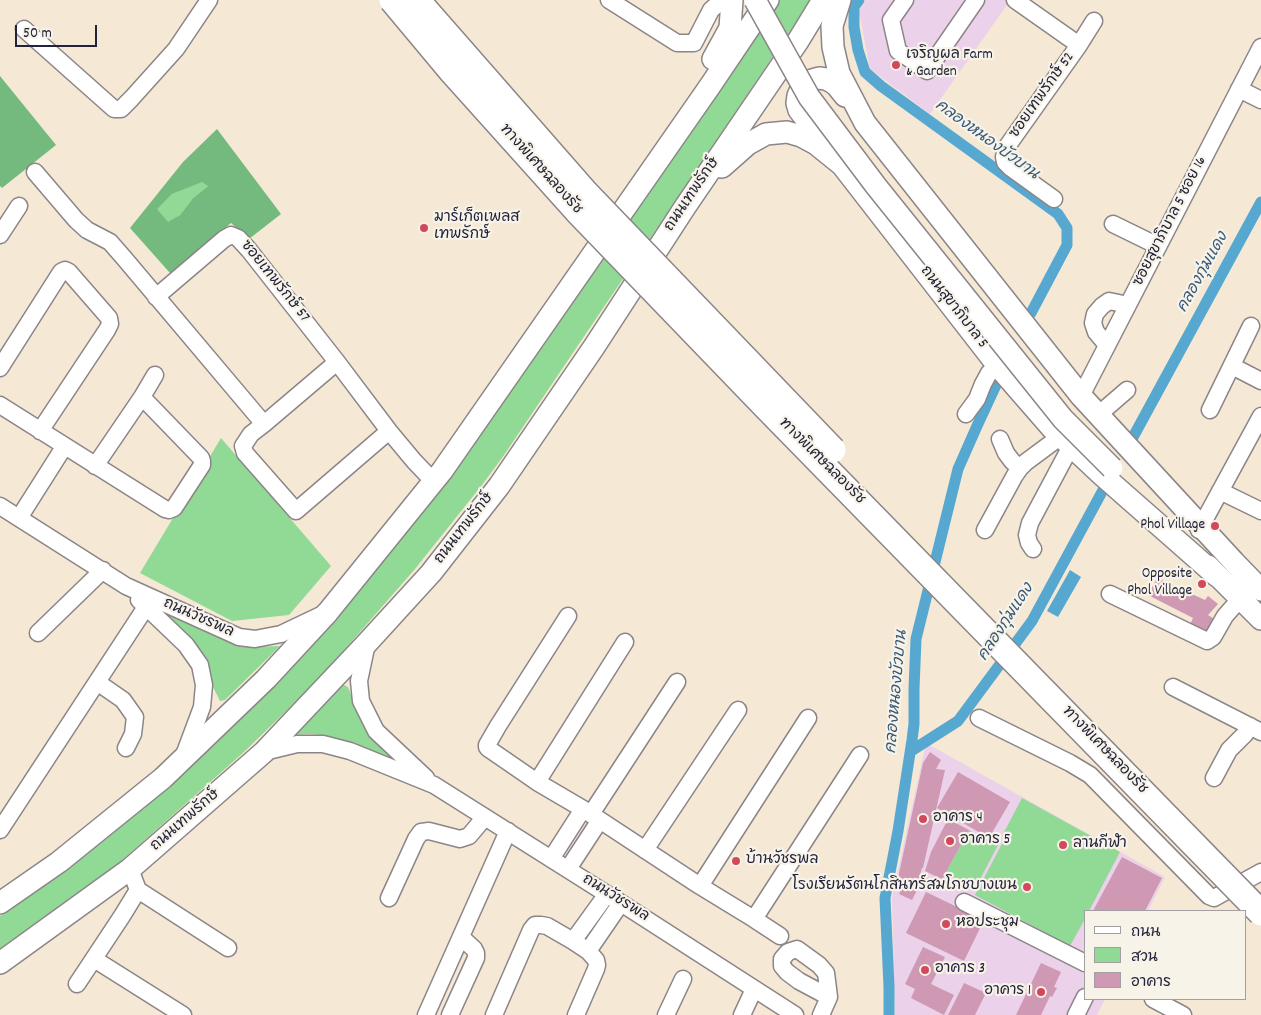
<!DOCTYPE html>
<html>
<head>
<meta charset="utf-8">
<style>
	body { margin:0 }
	#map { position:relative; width:1261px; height:1015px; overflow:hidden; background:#f5e8d4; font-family:Dekko,"Playpen Sans Thai",sans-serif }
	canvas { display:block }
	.legend { position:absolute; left:1084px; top:910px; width:162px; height:90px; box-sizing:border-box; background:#f7f3e8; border:1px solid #a29fa3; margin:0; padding:6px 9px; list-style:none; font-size:15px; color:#22223b }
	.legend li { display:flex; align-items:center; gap:10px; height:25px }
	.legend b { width:25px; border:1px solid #a29fa3 }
	.scale { position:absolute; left:15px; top:25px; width:82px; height:22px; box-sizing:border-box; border:2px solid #22223b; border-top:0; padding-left:6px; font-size:15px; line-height:18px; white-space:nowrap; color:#22223b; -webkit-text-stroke:4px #f7f3e8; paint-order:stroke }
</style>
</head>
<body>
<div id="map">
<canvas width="1261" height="1015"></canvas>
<ul class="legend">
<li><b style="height:6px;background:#fff"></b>ถนน</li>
<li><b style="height:14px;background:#90da96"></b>สวน</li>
<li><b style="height:14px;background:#cf98b3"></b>อาคาร</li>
</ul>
<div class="scale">50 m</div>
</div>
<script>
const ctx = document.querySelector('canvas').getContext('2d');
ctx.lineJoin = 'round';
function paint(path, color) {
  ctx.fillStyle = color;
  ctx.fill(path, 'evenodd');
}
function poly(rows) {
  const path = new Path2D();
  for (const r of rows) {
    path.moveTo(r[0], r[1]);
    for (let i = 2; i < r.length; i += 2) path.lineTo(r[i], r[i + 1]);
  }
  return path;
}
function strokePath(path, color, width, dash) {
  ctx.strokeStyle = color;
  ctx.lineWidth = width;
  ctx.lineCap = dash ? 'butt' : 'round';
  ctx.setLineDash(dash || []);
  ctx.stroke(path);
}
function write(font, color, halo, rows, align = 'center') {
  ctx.font = font + ' Dekko,"Playpen Sans Thai",sans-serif';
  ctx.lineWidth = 4.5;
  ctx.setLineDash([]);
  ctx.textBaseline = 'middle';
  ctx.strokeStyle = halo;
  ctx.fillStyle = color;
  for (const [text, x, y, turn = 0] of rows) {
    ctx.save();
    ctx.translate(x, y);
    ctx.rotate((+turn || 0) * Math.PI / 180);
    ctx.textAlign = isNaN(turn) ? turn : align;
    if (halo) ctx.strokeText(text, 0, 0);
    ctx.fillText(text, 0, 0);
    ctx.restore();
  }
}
const built = poly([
	[866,0,1007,0,1009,2,930,114,870,69,859,11],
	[926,743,1165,877,1148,911,1085,911,1085,999,1105,999,1097,1015,895,1015,892,898]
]);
const green = poly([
	[774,0,811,0,502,458,482,485,415,569,318,680,244,752,103,877,0,953,0,916,23,900,67,867,315,638,378,568,430,503,501,406],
	[202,181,208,186,193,198,180,215,168,223,156,209,172,194],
	[221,438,331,566,289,615,232,621,140,573],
	[164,610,228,642,252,647,280,646,225,700,220,701,211,683,160,611],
	[340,685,344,685,348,687,361,721,369,731,397,762,351,743,328,736,311,734,291,735],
	[1022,798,1120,852,1089,911,1085,911,1085,919,1070,946,975,895,1005,838,1002,836],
	[969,830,998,845,975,889,945,874]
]);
const forest = poly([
	[0,76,56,145,2,188,0,186],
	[217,129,281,214,249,239,231,223,170,273,130,228,183,162],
	[202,182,208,186,193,198,180,215,168,222,157,209,172,194]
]);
const water = poly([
	[1070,570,1081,577,1058,617,1047,611]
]);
const canal = poly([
	[859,0,854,7,854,27,858,50,865,72,881,86,1058,214,1067,228,1067,245,1031,313],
	[1132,439,1261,202],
	[911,751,958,721,1032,621,1103,490],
	[889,1015,889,987,885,898,898,831,912,740,914,724,914,689,916,639,958,469,977,426,997,383]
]);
const building = poly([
	[1157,578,1205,600,1208,596,1218,604,1208,615,1216,620,1208,636,1189,627,1193,618,1148,595],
	[930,752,941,760,936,769,945,770,923,868,922,868,920,875,928,879,922,890,918,888,912,900,899,894,905,881,898,878,923,763],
	[958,772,1010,802,989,838,937,808],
	[948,819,969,830,945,874,947,876,945,881,925,871,931,852],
	[1122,857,1162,878,1145,911,1093,911],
	[926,892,984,920,964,961,906,933],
	[923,947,945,957,931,984,954,995,944,1015,911,998,915,989,905,984],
	[1041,963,1061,972,1054,987,1057,988,1052,997,1050,996,1041,1015,1016,1015],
	[964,983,986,993,975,1015,948,1015]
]);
const minor = poly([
	[609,0,677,43,694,43,711,10,722,0],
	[905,0,891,20,898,51,927,71,976,0],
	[1015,0,1079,45,1006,148,1004,157,1005,162,1011,168,1054,199],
	[24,29,114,109,121,109,131,99,176,49,209,0],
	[1079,45,1094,21],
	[1239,89,1261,100],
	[35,172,76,220,87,230,110,242,124,258,264,424,337,362],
	[1113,224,1158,246],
	[0,235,19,206],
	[156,297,224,239,231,235,238,238,249,250,337,362,389,431,414,461,434,482],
	[1107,345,1096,332,1093,323,1095,314,1102,306,1109,301,1128,305],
	[1232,366,1261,381],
	[0,368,61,272,65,270,69,272,109,318,110,324,107,330,40,431],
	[1081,396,1261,47],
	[0,405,165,509,169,510,174,508,202,465,202,461,201,458,142,397],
	[1210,410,1251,326],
	[966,414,977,399,983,384,989,373,998,366],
	[1098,415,1127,390],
	[264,424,251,434,243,446,245,453,296,511,389,431],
	[1000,439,1006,453,1012,461,1020,468],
	[95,466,142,397,155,375],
	[1220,491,1261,511],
	[0,506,126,586,239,637,255,639,281,634,321,615],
	[19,518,64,447],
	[985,530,1015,475,1020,468,1026,462,1061,436],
	[1199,530,1261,416],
	[1033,549,1029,543,1027,535,1030,523,1071,446],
	[1110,594,1207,641,1213,637,1225,616,1240,599],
	[139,600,186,645,200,665,204,685,202,707,184,755],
	[568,616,498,726,487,745,487,747,489,749,537,782,583,809,700,886,754,919,780,936],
	[38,633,103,570],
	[367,643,359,681,361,701,376,731,426,778],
	[97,682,123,700,135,717,133,734,126,748],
	[1173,687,1261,732],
	[979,718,1070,763,1090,775,1209,896,1214,898,1261,872],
	[264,752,297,744,323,744,350,751,434,785,621,903,795,1015],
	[1214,778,1229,750,1245,734,1250,726],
	[537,782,625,642],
	[591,814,677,682],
	[0,830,146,607],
	[645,850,738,710],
	[551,859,583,809],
	[568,869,600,820],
	[700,886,808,718],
	[138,890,228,948],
	[389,898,416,839,421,832,429,831,460,839,469,836,485,817],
	[964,902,1085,963],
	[754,919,860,755],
	[573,941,607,894],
	[588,951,621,903],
	[94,959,183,1015],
	[77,984,122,916,138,890,130,869],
	[1153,999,1183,1015],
	[426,1015,508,831],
	[450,1015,476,958,476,953,474,949,461,937],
	[494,1015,531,930,535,925,541,925,547,926,573,941,588,951,596,960,597,965,596,969,576,1015],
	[666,1015,683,979],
	[742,1015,754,989],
	[821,1015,829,997,826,973,819,965,797,949,788,952,782,959,782,966,787,972,799,981,829,997],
	[1076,1015,1085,997]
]);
const major = poly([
	[840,0,832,26,833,47,839,73,865,123,1081,396,1234,562,1261,590],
	[713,59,730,28,732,0],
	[827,146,799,110,797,103,798,96,801,89,805,84,812,80,819,78,826,79,832,82,837,86,845,96],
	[722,167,748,144,766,134,787,132,801,136,816,144,842,165,998,366,1052,428,1101,474,1217,576],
	[1208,566,1261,619],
	[0,903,59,862,163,778,266,679,328,612,442,471,710,86,768,0],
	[0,963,130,869,264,752,367,643,431,573,499,486,594,347,685,207,798,41,823,0]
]);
const majorBridge = poly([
	[755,0,809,97,876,186,1063,419,1112,468]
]);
const highwayBridge = poly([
	[392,0,453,73,577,211,765,406,1261,913],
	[417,0,586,193,833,450]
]);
const markers = [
	[896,65,5,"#d1495b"],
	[424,228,5,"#d1495b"],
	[1215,526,5,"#d1495b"],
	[1202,584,5,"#d1495b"],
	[923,819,5,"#d1495b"],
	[950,841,5,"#d1495b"],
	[1063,845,5,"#d1495b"],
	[736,861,5,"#d1495b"],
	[1027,887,5,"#d1495b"],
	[946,924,5,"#d1495b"],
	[925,970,5,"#d1495b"],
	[1041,992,5,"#d1495b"]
];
const poiNames = [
	["เจริญผล Farm",906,56],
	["& Garden",906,73],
	["มาร์เก็ตเพลส",434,219],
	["เทพรักษ์",434,236],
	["Phol Village",1205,526,"right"],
	["Opposite",1192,575,"right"],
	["Phol Village",1192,592,"right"],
	["อาคาร 4",933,819],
	["อาคาร 5",960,841],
	["ลานกีฬา",1073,845],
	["บ้านวัชรพล",746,861],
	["โรงเรียนรัตนโกสินทร์สมโภชบางเขน",1017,887,"right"],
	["หอประชุม",956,924],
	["อาคาร 3",935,970],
	["อาคาร 1",1031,992,"right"]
];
const streetNames = [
	["ซอยเทพรักษ์ 52",1043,96,-55],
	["ทางพิเศษฉลองรัช",540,170,48],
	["ถนนเทพรักษ์",693,195,-56],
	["ซอยสุขาภิบาล 5 ซอย 16",1171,222,-63],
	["ซอยเทพรักษ์ 57",274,282,51],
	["ถนนสุขาภิบาล 5",953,308,52],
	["ทางพิเศษฉลองรัช",821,462,45],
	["ถนนเทพรักษ์",465,529,-52],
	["ถนนวัชรพล",198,619,24],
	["ทางพิเศษฉลองรัช",1104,751,46],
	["ถนนเทพรักษ์",186,821,-41],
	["ถนนวัชรพล",615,899,32]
];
const waterNames = [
	["คลองหนองบัวบาน",986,141,36],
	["คลองกุ่มแดง",1204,273,-61],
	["คลองกุ่มแดง",1007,623,-57],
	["คลองหนองบัวบาน",898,692,-85]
];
paint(built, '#ecd1ea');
paint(green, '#90da96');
paint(forest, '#74ba7f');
paint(water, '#57a8d1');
strokePath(canal, '#57a8d1', 11);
paint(building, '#cf98b3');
strokePath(minor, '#8c8588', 19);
strokePath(major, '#8c8588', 24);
strokePath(minor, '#fff', 16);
strokePath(major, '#fff', 21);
strokePath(majorBridge, '#8c8588', 24, []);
strokePath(highwayBridge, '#8c8588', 28, []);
strokePath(majorBridge, '#fff', 21);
strokePath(highwayBridge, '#fff', 25);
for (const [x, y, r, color] of markers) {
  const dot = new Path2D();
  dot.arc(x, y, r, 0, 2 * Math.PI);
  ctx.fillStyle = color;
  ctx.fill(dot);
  strokePath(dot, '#f7f3e8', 2);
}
write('15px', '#22223b', '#f7f3e8', poiNames, 'left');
write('15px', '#22223b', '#f7f3e8', streetNames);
write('italic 16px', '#375877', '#f7f3e8', waterNames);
</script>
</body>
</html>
